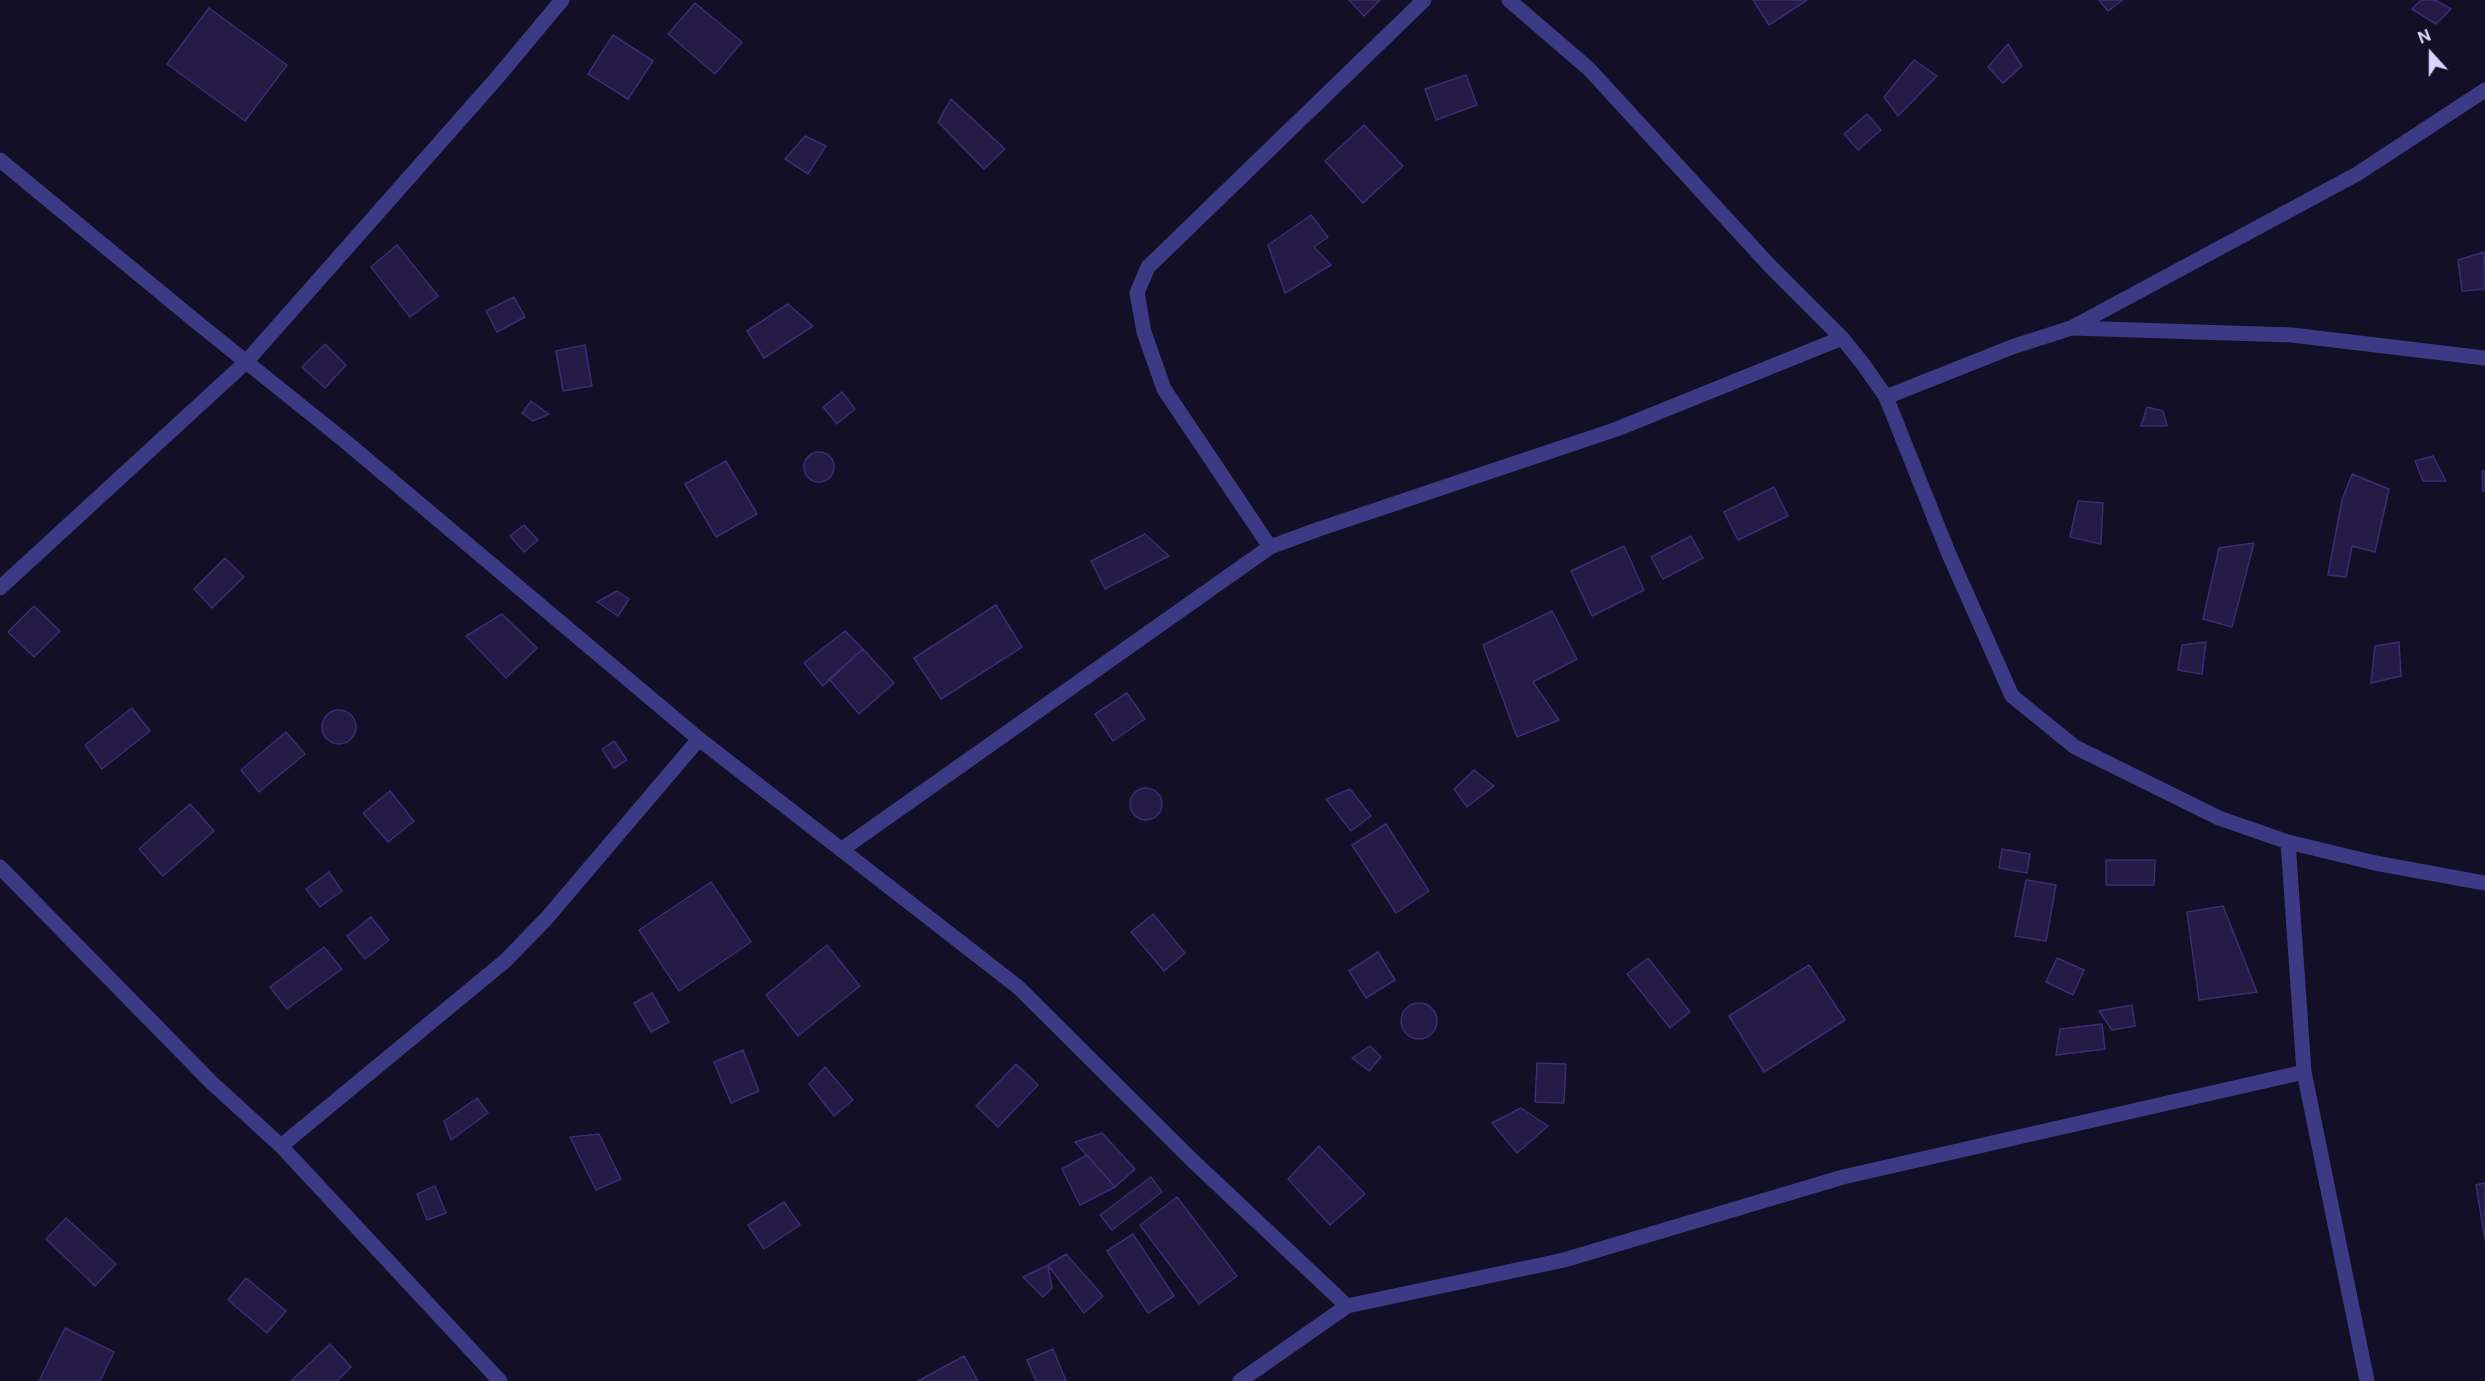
<!DOCTYPE html>
<html>
<head>
<meta charset="utf-8">
<style>
	body { margin:0 }
	#map { position:relative; width:2485px; height:1381px; overflow:hidden; background:#130f26; font-family:"Public Sans",sans-serif }
	canvas { display:block }
	.north { position:absolute; left:2401px; top:24px; width:60px; height:60px; -webkit-text-stroke:4px #130f26; paint-order:stroke; rotate:339deg; font-size:16px; font-weight:700; line-height:24px; text-align:center; color:#d9d4ff }
	.north::after { content:''; display:block; margin:auto; width:21px; height:27px; background:#d9d4ff; clip-path:polygon(50% 0,100% 100%,50% 72%,0 100%) }
</style>
</head>
<body>
<div id="map">
<canvas width="2485" height="1381"></canvas>
<div class="north">N</div>
</div>
<script>
const ctx = document.querySelector('canvas').getContext('2d');
ctx.lineJoin = 'round';
function paint(path, color) {
  ctx.fillStyle = color;
  ctx.fill(path, 'evenodd');
}
function poly(rows) {
  const path = new Path2D();
  for (const r of rows) {
    if (r.length === 3) {
      path.moveTo(r[0] + r[2], r[1]);
      path.arc(r[0], r[1], r[2], 0, 2 * Math.PI);
      continue;
    }
    path.moveTo(r[0], r[1]);
    for (let i = 2; i < r.length; i += 2) path.lineTo(r[i], r[i + 1]);
  }
  return path;
}
function strokePath(path, color, width, dash) {
  ctx.strokeStyle = color;
  ctx.lineWidth = width;
  ctx.lineCap = dash ? 'butt' : 'round';
  ctx.setLineDash(dash || []);
  ctx.stroke(path);
}
const building = poly([
	[1349,0,1380,0,1364,16,1349,0],
	[1753,0,1807,0,1769,25,1753,0],
	[2099,0,2123,0,2108,11,2099,0],
	[2421,0,2435,0,2451,9,2436,24,2412,9,2421,0],
	[695,3,742,42,715,74,668,34,695,3],
	[209,8,287,65,245,121,167,64,209,8],
	[613,35,653,61,628,99,588,74,613,35],
	[2008,44,2022,66,2003,83,1988,67,2008,44],
	[1914,60,1937,76,1898,116,1884,97,1914,60],
	[1466,75,1477,105,1436,120,1425,89,1466,75],
	[951,99,1005,149,984,169,938,122,951,99],
	[1867,114,1881,130,1858,150,1844,134,1867,114],
	[1364,125,1403,166,1363,203,1325,161,1364,125],
	[805,136,826,146,808,174,785,159,805,136],
	[1311,215,1328,237,1314,247,1331,265,1285,293,1268,245,1311,215],
	[397,245,438,296,410,317,371,267,397,245],
	[2484,252,2485,289,2462,291,2458,260,2484,252],
	[514,297,525,317,497,332,486,311,514,297],
	[788,304,813,326,764,358,747,331,788,304],
	[325,344,346,365,325,388,302,367,325,344],
	[585,345,592,386,563,391,556,351,585,345],
	[842,392,855,409,837,424,823,407,842,392],
	[531,401,549,414,533,421,522,413,531,401],
	[2147,407,2163,411,2167,426,2141,426,2147,407],
	[819,467,15],
	[2433,456,2446,481,2423,481,2415,461,2433,456],
	[726,461,757,514,716,537,685,484,726,461],
	[2482,471,2485,471,2485,491,2483,491,2482,471],
	[2352,474,2389,489,2375,552,2352,546,2346,577,2328,575,2342,500,2352,474],
	[1774,487,1788,516,1738,540,1724,512,1774,487],
	[2078,501,2103,503,2101,544,2070,537,2078,501],
	[524,525,538,540,524,552,510,536,524,525],
	[1145,534,1169,556,1105,589,1091,561,1145,534],
	[1691,536,1703,558,1663,579,1651,557,1691,536],
	[2254,543,2232,627,2203,619,2219,548,2254,543],
	[1624,546,1644,590,1592,616,1571,571,1624,546],
	[225,558,244,577,212,608,194,589,225,558],
	[617,591,629,599,618,616,597,602,617,591],
	[996,605,1022,647,941,699,914,658,996,605],
	[34,606,60,631,34,657,8,632,34,606],
	[1552,611,1577,659,1533,682,1559,720,1517,737,1483,645,1552,611],
	[502,614,537,648,506,678,466,636,502,614],
	[845,631,863,649,823,686,804,663,845,631],
	[2206,642,2202,674,2178,670,2182,645,2206,642],
	[2399,642,2401,676,2371,683,2375,646,2399,642],
	[863,649,894,683,859,714,829,679,863,649],
	[1127,693,1145,719,1113,741,1095,714,1127,693],
	[132,708,150,731,102,769,85,745,132,708],
	[339,727,17],
	[286,732,305,754,259,792,241,770,286,732],
	[614,741,627,760,614,768,602,749,614,741],
	[1474,770,1494,786,1467,807,1454,789,1474,770],
	[1146,804,16],
	[1350,789,1371,816,1351,831,1326,799,1350,789],
	[390,791,414,821,388,842,363,813,390,791],
	[190,804,214,831,163,876,139,849,190,804],
	[1386,824,1429,891,1396,913,1352,845,1386,824],
	[2002,849,2030,854,2027,873,1999,868,2002,849],
	[2106,860,2155,860,2154,885,2106,885,2106,860],
	[329,872,342,891,320,907,306,889,329,872],
	[2026,880,2056,885,2046,941,2015,936,2026,880],
	[711,882,751,942,679,991,639,930,711,882],
	[2223,906,2257,992,2199,1000,2187,912,2223,906],
	[1153,914,1185,953,1164,971,1131,932,1153,914],
	[371,917,389,940,365,959,347,936,371,917],
	[827,945,860,986,798,1036,766,995,827,945],
	[324,947,342,969,287,1009,270,987,324,947],
	[1378,952,1395,980,1366,998,1349,971,1378,952],
	[1648,958,1690,1012,1670,1028,1627,974,1648,958],
	[2057,958,2084,970,2073,995,2046,982,2057,958],
	[1809,965,1845,1020,1764,1072,1729,1016,1809,965],
	[652,993,669,1022,651,1032,634,1003,652,993],
	[1419,1021,18],
	[2132,1005,2135,1026,2112,1030,2099,1011,2132,1005],
	[2102,1024,2105,1049,2056,1055,2060,1029,2102,1024],
	[1370,1046,1381,1057,1369,1071,1352,1058,1370,1046],
	[743,1050,759,1091,731,1103,714,1062,743,1050],
	[1537,1063,1566,1064,1564,1103,1535,1102,1537,1063],
	[1016,1064,1038,1085,998,1127,976,1106,1016,1064],
	[825,1067,853,1100,834,1116,809,1084,825,1067],
	[477,1098,488,1113,451,1140,444,1121,477,1098],
	[1521,1108,1548,1126,1517,1153,1492,1123,1521,1108],
	[1102,1133,1135,1169,1115,1187,1075,1142,1102,1133],
	[599,1134,621,1179,596,1190,570,1137,599,1134],
	[1319,1146,1365,1194,1330,1225,1288,1179,1319,1146],
	[1087,1155,1115,1187,1080,1205,1062,1169,1087,1155],
	[1151,1177,1162,1192,1112,1230,1100,1215,1151,1177],
	[2485,1183,2485,1240,2476,1185,2485,1183],
	[435,1186,446,1213,427,1220,417,1194,435,1186],
	[1177,1197,1237,1276,1199,1304,1140,1225,1177,1197],
	[784,1202,800,1225,764,1249,748,1225,784,1202],
	[66,1218,116,1264,95,1286,46,1239,66,1218],
	[1133,1234,1174,1296,1148,1313,1107,1251,1133,1234],
	[1066,1254,1103,1296,1084,1313,1048,1265,1066,1254],
	[1048,1265,1052,1288,1043,1297,1023,1277,1048,1265],
	[246,1278,286,1311,267,1333,228,1300,246,1278],
	[65,1328,114,1352,100,1381,39,1381,65,1328],
	[330,1344,351,1367,337,1381,291,1381,330,1344],
	[1053,1349,1066,1381,1036,1381,1027,1360,1053,1349],
	[964,1356,978,1381,918,1381,964,1356]
]);
const street = poly([
	[1509,0,1589,69,1770,266,1842,338,1863,364,1886,397,1948,552,2012,696,2075,747,2219,818,2288,842,2375,863,2485,883],
	[0,160,199,324,346,442,699,739,1018,987,1193,1161,1347,1306,1240,1381],
	[2072,328,2292,335,2485,358],
	[1886,397,2012,347,2071,328,2357,174,2485,90],
	[1270,547,1164,389,1144,332,1137,293,1148,267,1424,0],
	[0,588,246,362,496,79,562,0],
	[2288,842,2304,1072,2367,1381],
	[841,850,1270,547,1319,529,1617,429,1842,338],
	[0,867,212,1083,281,1146,500,1381],
	[281,1146,505,961,546,919,699,739],
	[1347,1306,1564,1260,1843,1177,2304,1072]
]);
paint(building, '#241b47');
strokePath(building, '#3b2d73', 1.5);
strokePath(street, '#3d3a85', 15);
</script>
</body>
</html>
